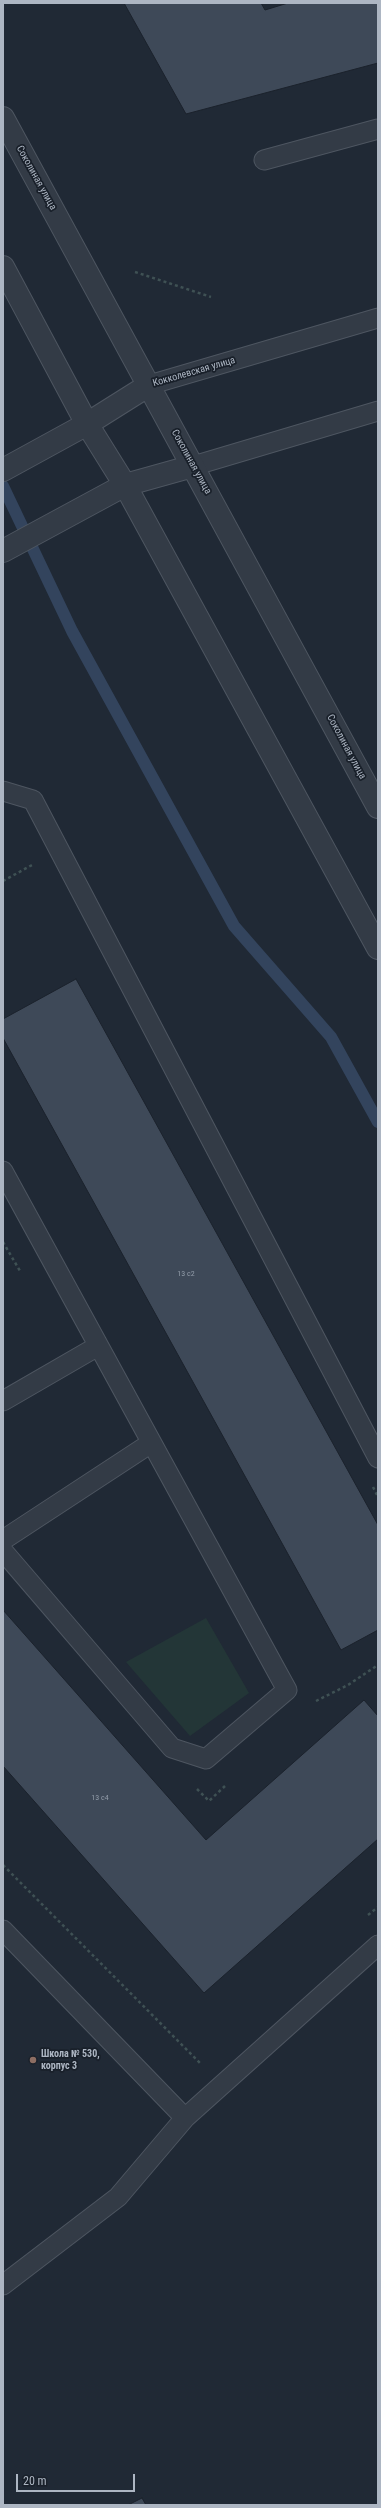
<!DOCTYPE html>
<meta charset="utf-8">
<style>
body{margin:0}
#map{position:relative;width:381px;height:2508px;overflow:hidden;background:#202935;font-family:"Roboto Condensed",sans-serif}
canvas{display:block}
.frame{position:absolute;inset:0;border:4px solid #adb6c3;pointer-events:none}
.scale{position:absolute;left:16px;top:2474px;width:119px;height:18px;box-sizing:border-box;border:2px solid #adb6c3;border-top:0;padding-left:5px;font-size:12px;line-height:14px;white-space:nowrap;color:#adb6c3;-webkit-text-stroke:3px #19202a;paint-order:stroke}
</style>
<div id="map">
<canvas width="381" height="2508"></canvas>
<div class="frame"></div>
<div class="scale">20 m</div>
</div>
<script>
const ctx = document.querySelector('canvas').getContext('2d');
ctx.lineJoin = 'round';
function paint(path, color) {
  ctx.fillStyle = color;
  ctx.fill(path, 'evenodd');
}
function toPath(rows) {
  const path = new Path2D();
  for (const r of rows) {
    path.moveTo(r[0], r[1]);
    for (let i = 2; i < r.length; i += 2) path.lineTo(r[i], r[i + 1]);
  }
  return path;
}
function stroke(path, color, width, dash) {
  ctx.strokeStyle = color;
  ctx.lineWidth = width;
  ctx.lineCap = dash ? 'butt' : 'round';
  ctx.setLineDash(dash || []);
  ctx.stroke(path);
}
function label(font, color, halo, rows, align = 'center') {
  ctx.font = font + ' "Roboto Condensed",sans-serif';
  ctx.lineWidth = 3.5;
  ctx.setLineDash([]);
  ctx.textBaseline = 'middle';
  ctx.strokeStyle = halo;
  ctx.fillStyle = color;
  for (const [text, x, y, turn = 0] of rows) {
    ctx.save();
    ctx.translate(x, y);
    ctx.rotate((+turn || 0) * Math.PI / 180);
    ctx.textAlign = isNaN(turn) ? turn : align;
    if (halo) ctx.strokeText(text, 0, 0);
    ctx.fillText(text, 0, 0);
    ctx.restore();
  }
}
paint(toPath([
 [206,1618,249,1693,190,1736,126,1662]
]), '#233637');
stroke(toPath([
 [3,486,72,631,234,926,331,1037,378,1122]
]), '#33445d', 12);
const building = toPath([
 [124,3,261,3,265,10,288,3,378,3,378,63,186,114,124,3],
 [76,979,378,1525,378,1630,341,1650,3,1038,3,1019,76,979],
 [3,1610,206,1840,364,1700,378,1716,378,1839,204,1993,3,1766,3,1610],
 [142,2498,146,2505,128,2505,142,2498]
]);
paint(building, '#3e4958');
stroke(building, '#1b222c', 1);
const service = toPath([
 [264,160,378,129],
 [149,385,378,318],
 [193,466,378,411],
 [3,791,33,800,378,1458],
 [3,1171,287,1690,206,1759,172,1748,3,1551],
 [3,1401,98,1346],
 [3,1540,151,1443],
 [3,1930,185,2118],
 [3,2285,118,2197,185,2118,378,1945]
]);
const minor = toPath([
 [3,118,378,807],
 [3,267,87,424,125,485,378,948],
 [3,470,87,424,149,385],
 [3,551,125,485,193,466]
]);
stroke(service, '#4e5661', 21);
stroke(minor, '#4e5661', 24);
stroke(toPath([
 [135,272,211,297],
 [3,881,32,865],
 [3,1242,20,1271],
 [373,1487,378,1497],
 [316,1701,348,1685,378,1665],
 [197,1789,209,1801,225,1786],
 [3,1865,200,2063],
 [368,1915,378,1907]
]), '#3f5154', 2.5, [3, 3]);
stroke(service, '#333b46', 19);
stroke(minor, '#333b46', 22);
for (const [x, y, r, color] of [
 [33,2060,4,"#8d6e63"]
]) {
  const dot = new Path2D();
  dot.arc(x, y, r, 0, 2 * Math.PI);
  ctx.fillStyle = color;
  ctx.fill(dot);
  stroke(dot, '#19202a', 1.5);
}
label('8px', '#919ba8', null, [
 ["13 с2",186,1274],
 ["13 с4",100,1798]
]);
label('10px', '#adb6c3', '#19202a', [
 ["Соколиная улица",36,178,61],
 ["Кокколевская улица",194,372,-16],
 ["Соколиная улица",191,462,61],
 ["Соколиная улица",346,747,62]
]);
label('bold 10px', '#adb6c3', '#19202a', [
 ["Школа № 530,",41,2054],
 ["корпус 3",41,2066]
], 'left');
</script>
